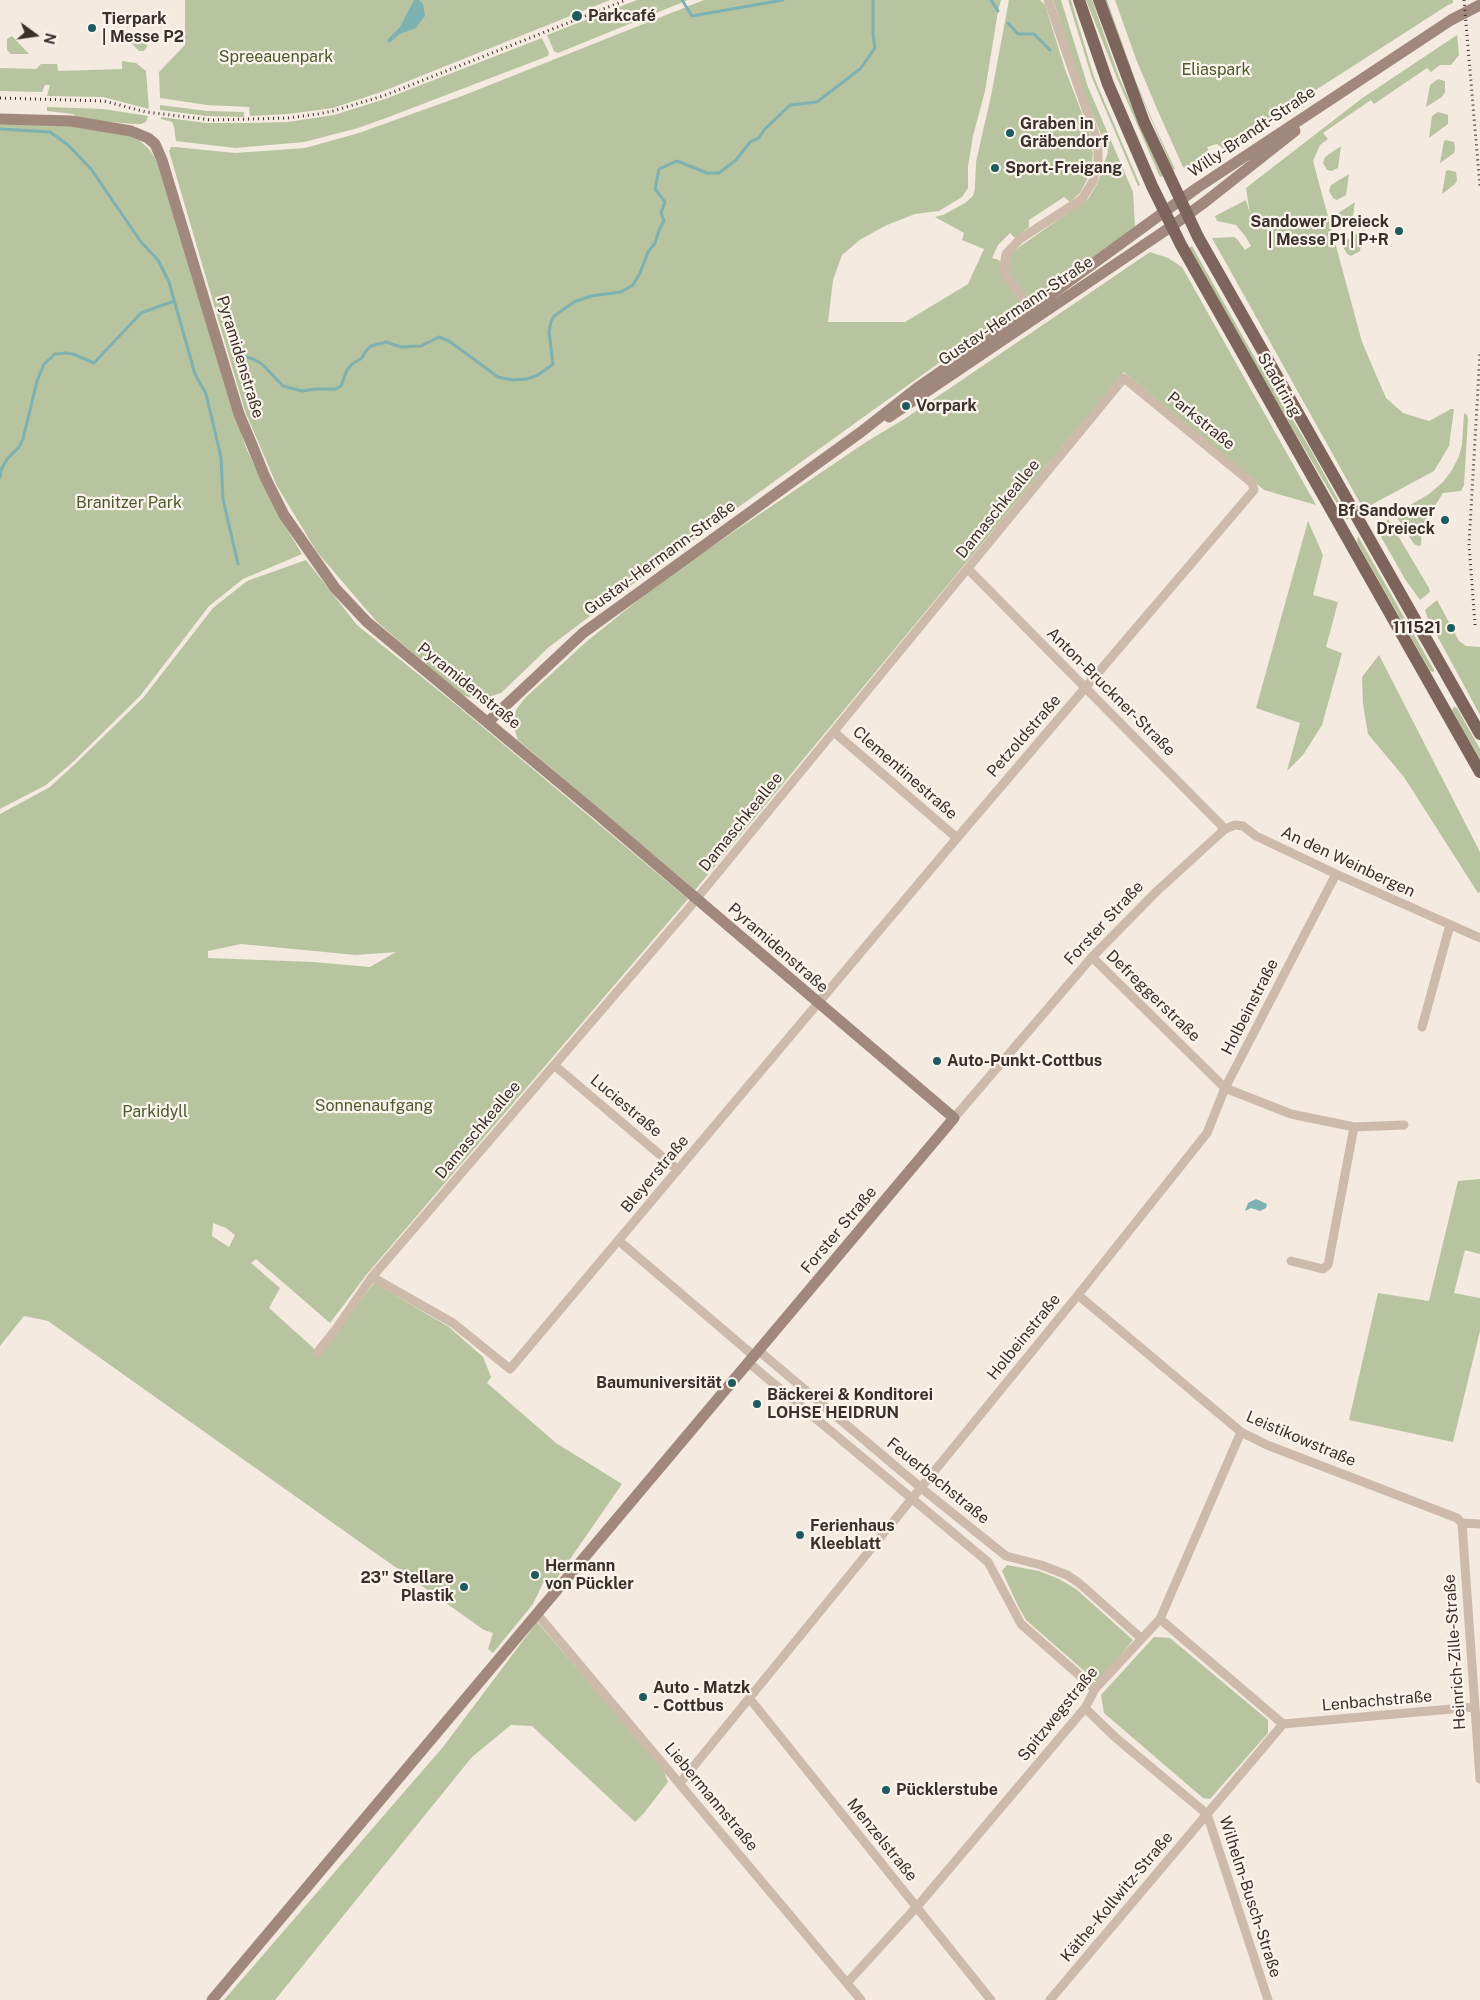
<!DOCTYPE html>
<meta charset="utf-8">
<style>
body{margin:0}
#map{position:relative;width:1480px;height:2000px;overflow:hidden;background:#f4eae0;font-family:"Public Sans",sans-serif}
canvas{display:block}
.north{position:absolute;left:10px;top:10px;width:50px;height:50px;-webkit-text-stroke:4px #fbf4ed;paint-order:stroke;rotate:104deg;font-size:14px;font-weight:700;line-height:20px;text-align:center;color:#3a2f2a}
.north::after{content:'';display:block;margin:auto;width:18px;height:22px;background:#3a2f2a;clip-path:polygon(50% 0,100% 100%,50% 72%,0 100%)}
</style>
<div id="map">
<canvas width="1480" height="2000"></canvas>
<div class="north">N</div>
</div>
<script>
const ctx = document.querySelector('canvas').getContext('2d');
ctx.lineJoin = 'round';
function paint(path, color) {
  ctx.fillStyle = color;
  ctx.fill(path, 'evenodd');
}
function toPath(rows) {
  const path = new Path2D();
  for (const r of rows) {
    path.moveTo(r[0], r[1]);
    for (let i = 2; i < r.length; i += 2) path.lineTo(r[i], r[i + 1]);
  }
  return path;
}
function stroke(path, color, width, dash) {
  ctx.strokeStyle = color;
  ctx.lineWidth = width;
  ctx.lineCap = dash ? 'butt' : 'round';
  ctx.setLineDash(dash || []);
  ctx.stroke(path);
}
function label(font, color, halo, rows, align = 'center') {
  ctx.font = font + ' "Public Sans",sans-serif';
  ctx.lineWidth = 4.5;
  ctx.setLineDash([]);
  ctx.textBaseline = 'middle';
  ctx.strokeStyle = halo;
  ctx.fillStyle = color;
  for (const [text, x, y, turn = 0] of rows) {
    ctx.save();
    ctx.translate(x, y);
    ctx.rotate((+turn || 0) * Math.PI / 180);
    ctx.textAlign = isNaN(turn) ? turn : align;
    if (halo) ctx.strokeText(text, 0, 0);
    ctx.fillText(text, 0, 0);
    ctx.restore();
  }
}
paint(toPath([
 [185,0,610,0,381,92,333,108,288,114,250,116,249,107,207,105,160,98,159,72,185,45],
 [637,0,688,0,558,53,554,51,547,35],
 [704,0,1001,0,998,11,985,91,973,136,968,166,968,188,962,197,939,211,915,214,887,225,861,239,842,255,833,280,828,322,905,322,968,284,984,249,962,240,964,233,935,217,943,215,965,203,973,196,975,188,976,162,991,96,1009,0,1040,0,1045,5,1065,69,1091,137,1093,154,1090,174,1080,193,1070,202,1064,197,1029,220,1029,227,1015,238,1010,233,998,245,992,258,999,260,1000,262,1022,245,1088,199,1097,184,1108,152,1083,90,1053,0,1061,0,1088,87,1133,192,1135,227,969,347,943,360,858,421,654,568,549,647,501,693,479,700,462,695,377,622,317,552,277,486,245,411,169,151,171,147,175,147,235,153,305,148,359,133,462,96],
 [1068,0,1071,0,1094,77,1140,185,1138,186,1092,78],
 [1086,0,1092,0,1119,77,1163,176,1160,177,1117,78],
 [1105,0,1107,0,1136,82,1156,129,1175,169,1173,170,1135,82],
 [1115,0,1453,0,1453,3,1448,5,1224,149,1217,144,1207,147,1212,160,1194,172,1191,172,1183,167,1157,109,1136,59],
 [141,32,147,36,147,47,144,51,139,51,121,33],
 [1457,35,1459,55,1451,65,1440,65,1431,72,1427,68,1374,104,1371,100,1323,133,1328,139,1320,145,1313,161,1362,342,1386,398,1403,413,1429,421,1451,409,1454,409,1449,446,1434,471,1369,506,1360,503,1212,238,1234,237,1237,239,1245,250,1251,246,1246,237,1236,225,1217,221,1215,216,1246,200,1250,214,1246,188,1361,99],
 [12,36,29,54,11,54,7,50,7,39],
 [542,38,549,53,548,56,386,118,358,128,304,142,235,148,176,141,174,127,172,122,161,119,161,117,206,123,250,123,288,122,334,115,385,99],
 [122,61,136,63,146,71,149,109,103,97,47,96,50,85,45,85,42,92,0,91,0,68,36,69,41,64,57,64,58,71,122,69],
 [1438,79,1445,81,1445,92,1442,97,1426,107,1430,85],
 [160,105,207,111,244,112,244,117,206,116,160,110],
 [47,107,103,109,148,116,146,122,141,124,133,124,79,119,73,114,47,111],
 [1438,112,1448,115,1448,124,1429,138,1432,116],
 [0,123,71,126,130,136,139,140,150,150,157,162,246,448,279,516,302,554,243,579,209,606,140,696,72,763,46,785,0,809],
 [1446,140,1454,142,1455,149,1454,153,1440,163,1444,141],
 [1341,146,1338,168,1331,171,1327,170,1323,163,1325,157],
 [1448,170,1456,172,1457,180,1455,184,1442,194,1446,171],
 [1349,174,1346,195,1337,200,1333,198,1329,191,1331,185],
 [1355,202,1352,223,1343,228,1339,227,1335,219,1337,214],
 [1363,230,1360,251,1351,256,1347,254,1343,247,1345,241],
 [1192,246,1251,351,1311,450,1349,520,1346,519,1247,352,1189,248],
 [1150,252,1168,258,1182,267,1316,505,1264,490,1124,372,695,890,518,740,513,725,516,710,524,699,586,642,667,577,866,442,906,418],
 [1464,413,1467,415,1468,419,1464,485,1461,491,1443,493,1422,526,1421,545,1418,546,1414,544,1395,514,1429,494,1443,482,1452,470,1459,456,1462,445],
 [1388,519,1429,588,1430,592,1420,600,1405,579,1381,537,1379,532],
 [1308,521,1323,555,1313,595,1338,602,1326,647,1342,653,1322,725,1303,755,1287,771,1300,723,1256,708],
 [1358,536,1434,670,1434,672,1430,671,1357,542],
 [306,560,357,625,454,703,688,899,367,1274,330,1323,256,1259,251,1263,280,1288,269,1308,320,1354,374,1283,449,1327,483,1357,491,1377,487,1383,556,1443,622,1484,557,1578,543,1583,533,1604,493,1653,488,1649,493,1633,484,1630,48,1321,24,1316,0,1346,0,814,50,787,75,764,143,698,213,608,247,581],
 [241,944,356,955,396,952,370,967,313,962,208,958,208,951],
 [213,1223,226,1228,235,1235,229,1247,212,1236],
 [1437,600,1459,641,1466,646,1480,647,1480,715,1428,619,1425,610],
 [1379,655,1480,852,1480,892,1478,893,1404,777,1368,734,1363,704,1362,677],
 [1454,707,1457,708,1480,749,1480,759,1452,710],
 [1480,1179,1480,1254,1465,1250,1454,1293,1480,1298,1480,1331,1453,1442,1349,1420,1378,1293,1429,1301,1458,1181],
 [1007,1565,1039,1571,1059,1579,1076,1589,1133,1640,1098,1683,1026,1620,1018,1606,1002,1571],
 [537,1622,662,1767,668,1782,644,1813,635,1822,532,1726,511,1725,472,1757,275,2000,224,2000,443,1747],
 [1154,1637,1170,1638,1268,1720,1268,1733,1210,1799,1203,1798,1104,1713,1101,1695]
]), '#b8c49f');
paint(toPath([
 [414,0,419,0,423,4,425,16,421,21,416,28,400,34,389,43,387,40,400,27],
 [1256,1199,1267,1204,1266,1208,1260,1211,1251,1208,1245,1211,1248,1203]
]), '#7db1b2');
stroke(toPath([
 [682,0,692,16,783,0],
 [991,0,998,11],
 [1008,23,1018,34,1034,34,1050,50],
 [0,129,50,132,68,145,91,169,141,242,158,260,169,282,195,374,206,394,221,457,223,499,238,564],
 [244,357,251,358,262,364,283,386,302,391,315,389,336,389,341,386,347,370,352,364,362,358,366,351,371,346,386,342,401,347,421,346,439,337,449,341,498,377,512,380,527,379,538,375,553,364,549,332,551,322,554,316,574,302,591,296,621,292,633,285,640,273,648,252,655,243,659,230,664,221,661,213,665,202,655,189,659,169,677,161,707,173,719,173,736,160,750,142,759,138,764,130,790,105,817,102,860,69,875,48,873,35,873,0],
 [0,477,1,470,7,459,19,447,23,439,37,381,44,364,55,354,66,353,73,354,94,363,141,313,174,301]
]), '#7db1b2', 3);
stroke(toPath([
 [1034,314,1007,276,1004,267,1006,254,1020,239,1082,199,1093,181,1098,160,1098,143,1048,0],
 [1124,378,1252,483,1254,490,957,838,510,1369,453,1323,372,1277,684,914,1124,378],
 [968,569,1225,829],
 [834,732,957,838],
 [1092,957,1225,1088,1291,1114,1354,1127,1404,1125],
 [1422,1027,1450,925],
 [554,1065,678,1170],
 [954,1118,1092,957,1156,892,1225,829,1235,825,1243,826,1256,836,1336,874,1480,938],
 [619,1241,754,1356],
 [1291,1261,1323,1269,1328,1265,1354,1127],
 [1078,1295,1241,1432,1267,1445,1457,1518,1462,1523],
 [759,1351,920,1487,1006,1556,1041,1565,1067,1575,1079,1583,1141,1638],
 [317,1353,336,1329,372,1277],
 [749,1363,988,1562,1021,1624,1095,1689],
 [1462,1523,1480,1779],
 [1462,1523,1480,1524],
 [537,1614,861,2000],
 [1160,1619,1283,1724,1474,1707],
 [750,1699,991,2000],
 [1085,1708,1116,1738,1207,1814,1268,2000],
 [680,1783,1078,1295,1207,1133,1225,1088,1336,874],
 [847,1983,921,1902,1085,1708,1095,1689,1160,1619,1241,1432],
 [1050,2000,1283,1724]
]), '#cdbaab', 9);
stroke(toPath([
 [0,119,71,121,131,131,148,138,155,144,162,160,239,414,252,445,265,477,284,515,335,588,367,622,596,813,954,1118,212,2000],
 [889,417,1172,226,1205,202,1295,131],
 [488,722,583,633,861,432,917,388,1031,309,1197,188,1451,20,1480,5]
]), '#a1887c', 11);
stroke(toPath([
 [1079,0,1108,84,1152,186,1181,245,1480,772],
 [1099,0,1144,122,1198,237,1480,734]
]), '#7d655b', 12);
stroke(toPath([
 [1464,0,1480,187],
 [0,98,104,101,146,112,212,120,288,118,318,114,333,111,383,96,626,0],
 [1475,625,1469,544,1480,353]
]), '#3a2f2a', 3, [1, 4]);
for (const [x, y, r, color] of [
 [577,16,6,"#1e5b5e"],
 [92,28,5,"#1e5b5e"],
 [1010,133,5,"#1e5b5e"],
 [995,168,5,"#1e5b5e"],
 [1399,231,5,"#1e5b5e"],
 [906,406,5,"#1e5b5e"],
 [1445,520,5,"#1e5b5e"],
 [1451,628,5,"#1e5b5e"],
 [937,1061,5,"#1e5b5e"],
 [732,1383,5,"#1e5b5e"],
 [757,1404,5,"#1e5b5e"],
 [800,1535,5,"#1e5b5e"],
 [535,1575,5,"#1e5b5e"],
 [464,1587,5,"#1e5b5e"],
 [643,1697,5,"#1e5b5e"],
 [886,1790,5,"#1e5b5e"]
]) {
  const dot = new Path2D();
  dot.arc(x, y, r, 0, 2 * Math.PI);
  ctx.fillStyle = color;
  ctx.fill(dot);
  stroke(dot, '#fbf4ed', 2);
}
label('bold 16px', '#3a2f2a', '#fbf4ed', [
 ["Parkcafé",588,16],
 ["Tierpark",102,19],
 ["| Messe P2",102,37],
 ["Graben in",1020,124],
 ["Gräbendorf",1020,142],
 ["Sport-Freigang",1005,168],
 ["Sandower Dreieck",1389,222,"right"],
 ["| Messe P1 | P+R",1389,240,"right"],
 ["Vorpark",916,406],
 ["Bf Sandower",1435,511,"right"],
 ["Dreieck",1435,529,"right"],
 ["111521",1441,628,"right"],
 ["Auto-Punkt-Cottbus",947,1061],
 ["Baumuniversität",722,1383,"right"],
 ["Bäckerei & Konditorei",767,1395],
 ["LOHSE HEIDRUN",767,1413],
 ["Ferienhaus",810,1526],
 ["Kleeblatt",810,1544],
 ["Hermann",545,1566],
 ["von Pückler",545,1584],
 ["23\" Stellare",454,1578,"right"],
 ["Plastik",454,1596,"right"],
 ["Auto - Matzk",653,1688],
 ["- Cottbus",653,1706],
 ["Pücklerstube",896,1790]
], 'left');
label('16px', '#4a5a2d', '#fbf4ed', [
 ["Spreeauenpark",276,57],
 ["Eliaspark",1216,70],
 ["Branitzer Park",129,503],
 ["Sonnenaufgang",374,1106],
 ["Parkidyll",155,1112]
]);
label('16px', '#3a2f2a', '#fbf4ed', [
 ["Willy-Brandt-Straße",1252,132,-34],
 ["Gustav-Hermann-Straße",1016,311,-34],
 ["Pyramidenstraße",240,357,73],
 ["Stadtring",1279,385,60],
 ["Parkstraße",1201,421,39],
 ["Damaschkeallee",998,509,-51],
 ["Gustav-Hermann-Straße",660,558,-36],
 ["Pyramidenstraße",469,686,39],
 ["Anton-Bruckner-Straße",1111,692,45],
 ["Petzoldstraße",1024,736,-49],
 ["Clementinestraße",905,773,41],
 ["Damaschkeallee",741,822,-51],
 ["An den Weinbergen",1348,862,25],
 ["Forster Straße",1104,923,-47],
 ["Pyramidenstraße",778,948,41],
 ["Defreggerstraße",1153,996,44],
 ["Holbeinstraße",1250,1007,-63],
 ["Luciestraße",626,1106,40],
 ["Damaschkeallee",478,1130,-50],
 ["Bleyerstraße",655,1174,-50],
 ["Forster Straße",839,1230,-50],
 ["Holbeinstraße",1024,1337,-51],
 ["Leistikowstraße",1301,1439,23],
 ["Feuerbachstraße",938,1481,39],
 ["Heinrich-Zille-Straße",1455,1652,-94],
 ["Lenbachstraße",1377,1701,-5],
 ["Spitzwegstraße",1058,1714,-51],
 ["Liebermannstraße",711,1797,50],
 ["Menzelstraße",882,1840,51],
 ["Käthe-Kollwitz-Straße",1117,1897,-50],
 ["Wilhelm-Busch-Straße",1250,1897,72]
]);
</script>
